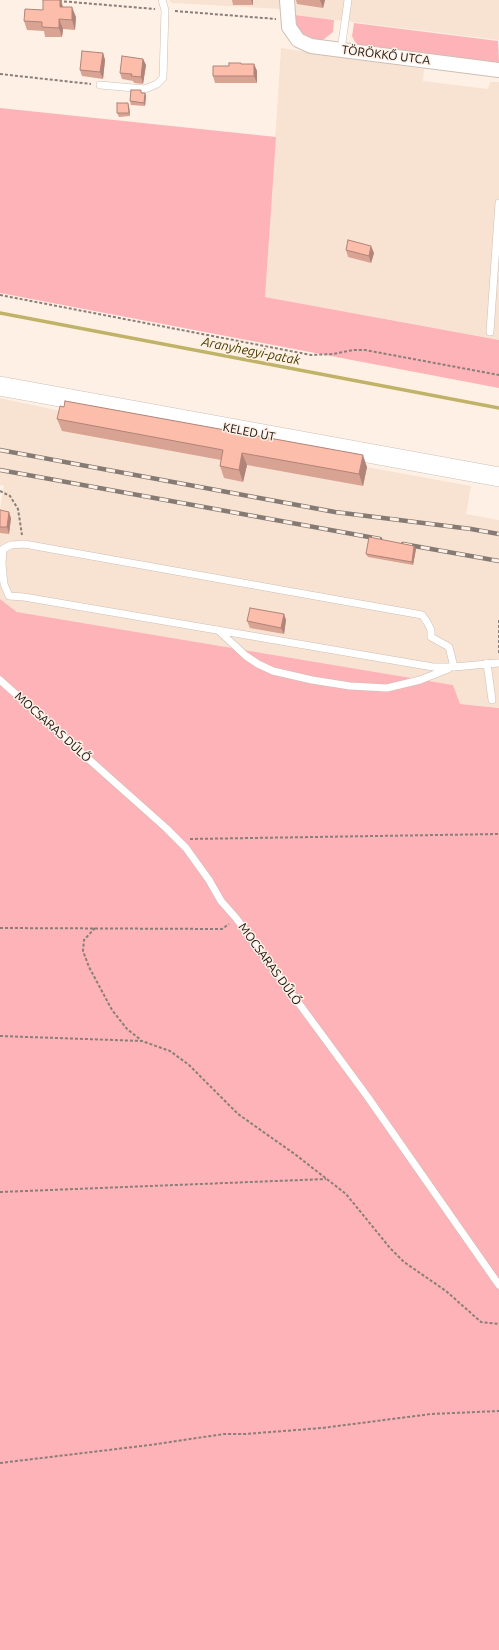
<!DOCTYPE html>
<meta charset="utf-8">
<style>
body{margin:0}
canvas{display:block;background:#fff0e5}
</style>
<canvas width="499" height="1650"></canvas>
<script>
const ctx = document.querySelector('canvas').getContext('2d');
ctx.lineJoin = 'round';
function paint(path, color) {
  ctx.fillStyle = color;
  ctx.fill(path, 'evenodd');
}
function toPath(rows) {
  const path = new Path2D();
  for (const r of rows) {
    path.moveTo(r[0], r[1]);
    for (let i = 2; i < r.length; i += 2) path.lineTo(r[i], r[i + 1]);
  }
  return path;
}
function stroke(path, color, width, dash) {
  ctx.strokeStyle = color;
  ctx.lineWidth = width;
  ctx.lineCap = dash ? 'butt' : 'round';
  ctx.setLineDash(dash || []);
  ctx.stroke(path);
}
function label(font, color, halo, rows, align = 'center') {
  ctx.font = font + ' Ubuntu,sans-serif';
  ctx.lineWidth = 3;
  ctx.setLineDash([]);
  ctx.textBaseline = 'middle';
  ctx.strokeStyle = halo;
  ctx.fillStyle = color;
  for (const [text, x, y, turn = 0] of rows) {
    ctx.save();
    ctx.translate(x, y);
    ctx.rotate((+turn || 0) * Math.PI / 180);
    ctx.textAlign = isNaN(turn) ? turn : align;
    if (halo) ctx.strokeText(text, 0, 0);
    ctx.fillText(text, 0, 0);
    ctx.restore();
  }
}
paint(toPath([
 [169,0,281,0,281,9,172,3],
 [290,0,499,0,499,40,295,15],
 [281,48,424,69,423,81,488,89,490,82,499,82,499,340,265,297],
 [0,398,70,413,471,486,466,514,499,520,499,708,460,704,453,685,17,612,0,599,0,508,4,486,0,485]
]), '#f8e3d3');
paint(toPath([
 [295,15,334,20,333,32,323,40,309,38,301,34,293,25],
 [354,23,498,41,499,63,361,47,355,42,352,36],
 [0,108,276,137,265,297,499,340,499,388,0,293],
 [0,599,17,612,453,685,460,704,499,708,499,1650,0,1650]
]), '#fdb3b7');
stroke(toPath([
 [0,313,499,408]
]), '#c0b368', 3.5);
const lane = toPath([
 [341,50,348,0],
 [100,85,145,89,157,84,163,78,165,10,162,0],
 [490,332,499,203],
 [218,630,246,656,258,664,273,671,312,680,350,686,387,688,420,680,448,669],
 [487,663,492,700],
 [454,667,449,647,431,637,431,630,427,622,422,615,24,544,11,545,3,549,2,563,3,575,4,584,9,596,24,597,433,667,454,667,499,663],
 [0,680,166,828,186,848,209,880,221,901,236,918,367,1096,499,1285]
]);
const street = toPath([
 [287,0,289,27,298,40,311,46,499,70]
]);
const secondary = toPath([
 [0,386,499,477]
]);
stroke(lane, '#cebfb5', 8);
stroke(street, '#cebfb5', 16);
stroke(secondary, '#cebfb5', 20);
stroke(toPath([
 [59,1,155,9],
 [175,11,276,19],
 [0,74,91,84],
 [0,295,311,355,333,354,353,350,365,350,499,375],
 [0,491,10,496,18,509,22,535],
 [499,653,499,619],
 [190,839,499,834],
 [0,928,222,929,229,924],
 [95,928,84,940,83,951,89,967,112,1010,127,1029,141,1040],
 [0,1036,142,1041,170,1051,189,1065,238,1114,296,1155,346,1194,390,1248,404,1262,446,1291,481,1322,499,1324],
 [0,1192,326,1179],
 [0,1463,150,1445,224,1434,245,1434,322,1428,431,1414,499,1411]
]), '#897f78', 2, [3, 2]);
stroke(lane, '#fff', 7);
stroke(street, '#fff', 14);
stroke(secondary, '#fff', 19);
const rail = toPath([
 [0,450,335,512,471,529,499,534],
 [0,470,380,539],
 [403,544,499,561]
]);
stroke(rail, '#857b74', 4.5);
stroke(rail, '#fff0e5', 3, [9]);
paint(toPath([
 [43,0,61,0,63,7,76,17,75,30,63,29,62,37,45,37,44,31,27,30,24,21,43,10],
 [232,0,253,0,253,5,233,5],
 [296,0,325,0,323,8,297,4],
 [103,53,105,60,103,79,82,76,80,70],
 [143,59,146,65,143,84,134,83,133,81,122,79,120,73],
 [241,63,241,64,254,64,257,71,257,83,215,83,213,76,229,66],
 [145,93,146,96,145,106,131,105,130,101],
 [129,106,130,116,119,117,117,113],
 [346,250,374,253,371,263,348,257],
 [57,419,367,467,363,486,247,465,243,482,224,478,220,466,221,460,62,431],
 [0,510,11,518,9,534,0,533],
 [414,546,416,549,413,565,368,557,366,554],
 [284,614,286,620,284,634,250,628,247,621]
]), '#d9a393');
paint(toPath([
 [60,0,61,0,63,8,60,7],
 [251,0,253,0,253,5],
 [320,0,325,0,323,8],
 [72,7,76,17,75,30,72,20],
 [59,19,63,29,62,37,59,28],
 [103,53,105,60,103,79,100,72],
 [143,59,146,65,143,84,141,77],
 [254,64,257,71,257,83,254,76],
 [145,93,146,96,145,106,144,103],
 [128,103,129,106,130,116,129,113],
 [371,246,374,253,371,263,369,256],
 [242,453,247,465,243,482,239,470],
 [363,455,367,467,363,486,359,474],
 [9,512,11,518,9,534,7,527],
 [414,546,416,549,413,565,412,562],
 [284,614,286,620,284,634,281,628]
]), '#b08478');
const building = toPath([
 [43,0,60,0,60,7,72,7,72,20,59,19,59,28,42,27,42,22,24,21,25,9,43,10,43,0],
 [82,51,103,53,100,72,80,70,82,51],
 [122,56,143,59,141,77,131,76,132,74,120,73,122,56],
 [229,63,241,63,241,64,254,64,254,76,213,76,213,66,229,66,229,63],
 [131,90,141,90,141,93,145,93,144,103,130,101,131,90],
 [117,103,128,103,129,113,117,113,117,103],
 [348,240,371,246,369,256,346,250,348,240],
 [65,401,363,455,359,474,242,453,239,470,220,466,223,450,57,419,60,406,64,407,65,401],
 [0,510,9,512,7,527,0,527,0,510],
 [369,537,414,546,412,562,366,554,369,537],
 [250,608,284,614,281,628,247,621,250,608]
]);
paint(building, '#fcbdab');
stroke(building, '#b08478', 1);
label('12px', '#140f0c', '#fff0e5', [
 ["TÖRÖKKŐ UTCA",386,55,7],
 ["KELED ÚT",249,432,11],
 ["MOCSARAS DŰLŐ",53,727,42],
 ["MOCSARAS DŰLŐ",270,964,54]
]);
label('italic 13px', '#473e00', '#fff0e5', [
 ["Aranyhegyi-patak",251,351,11]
]);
</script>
